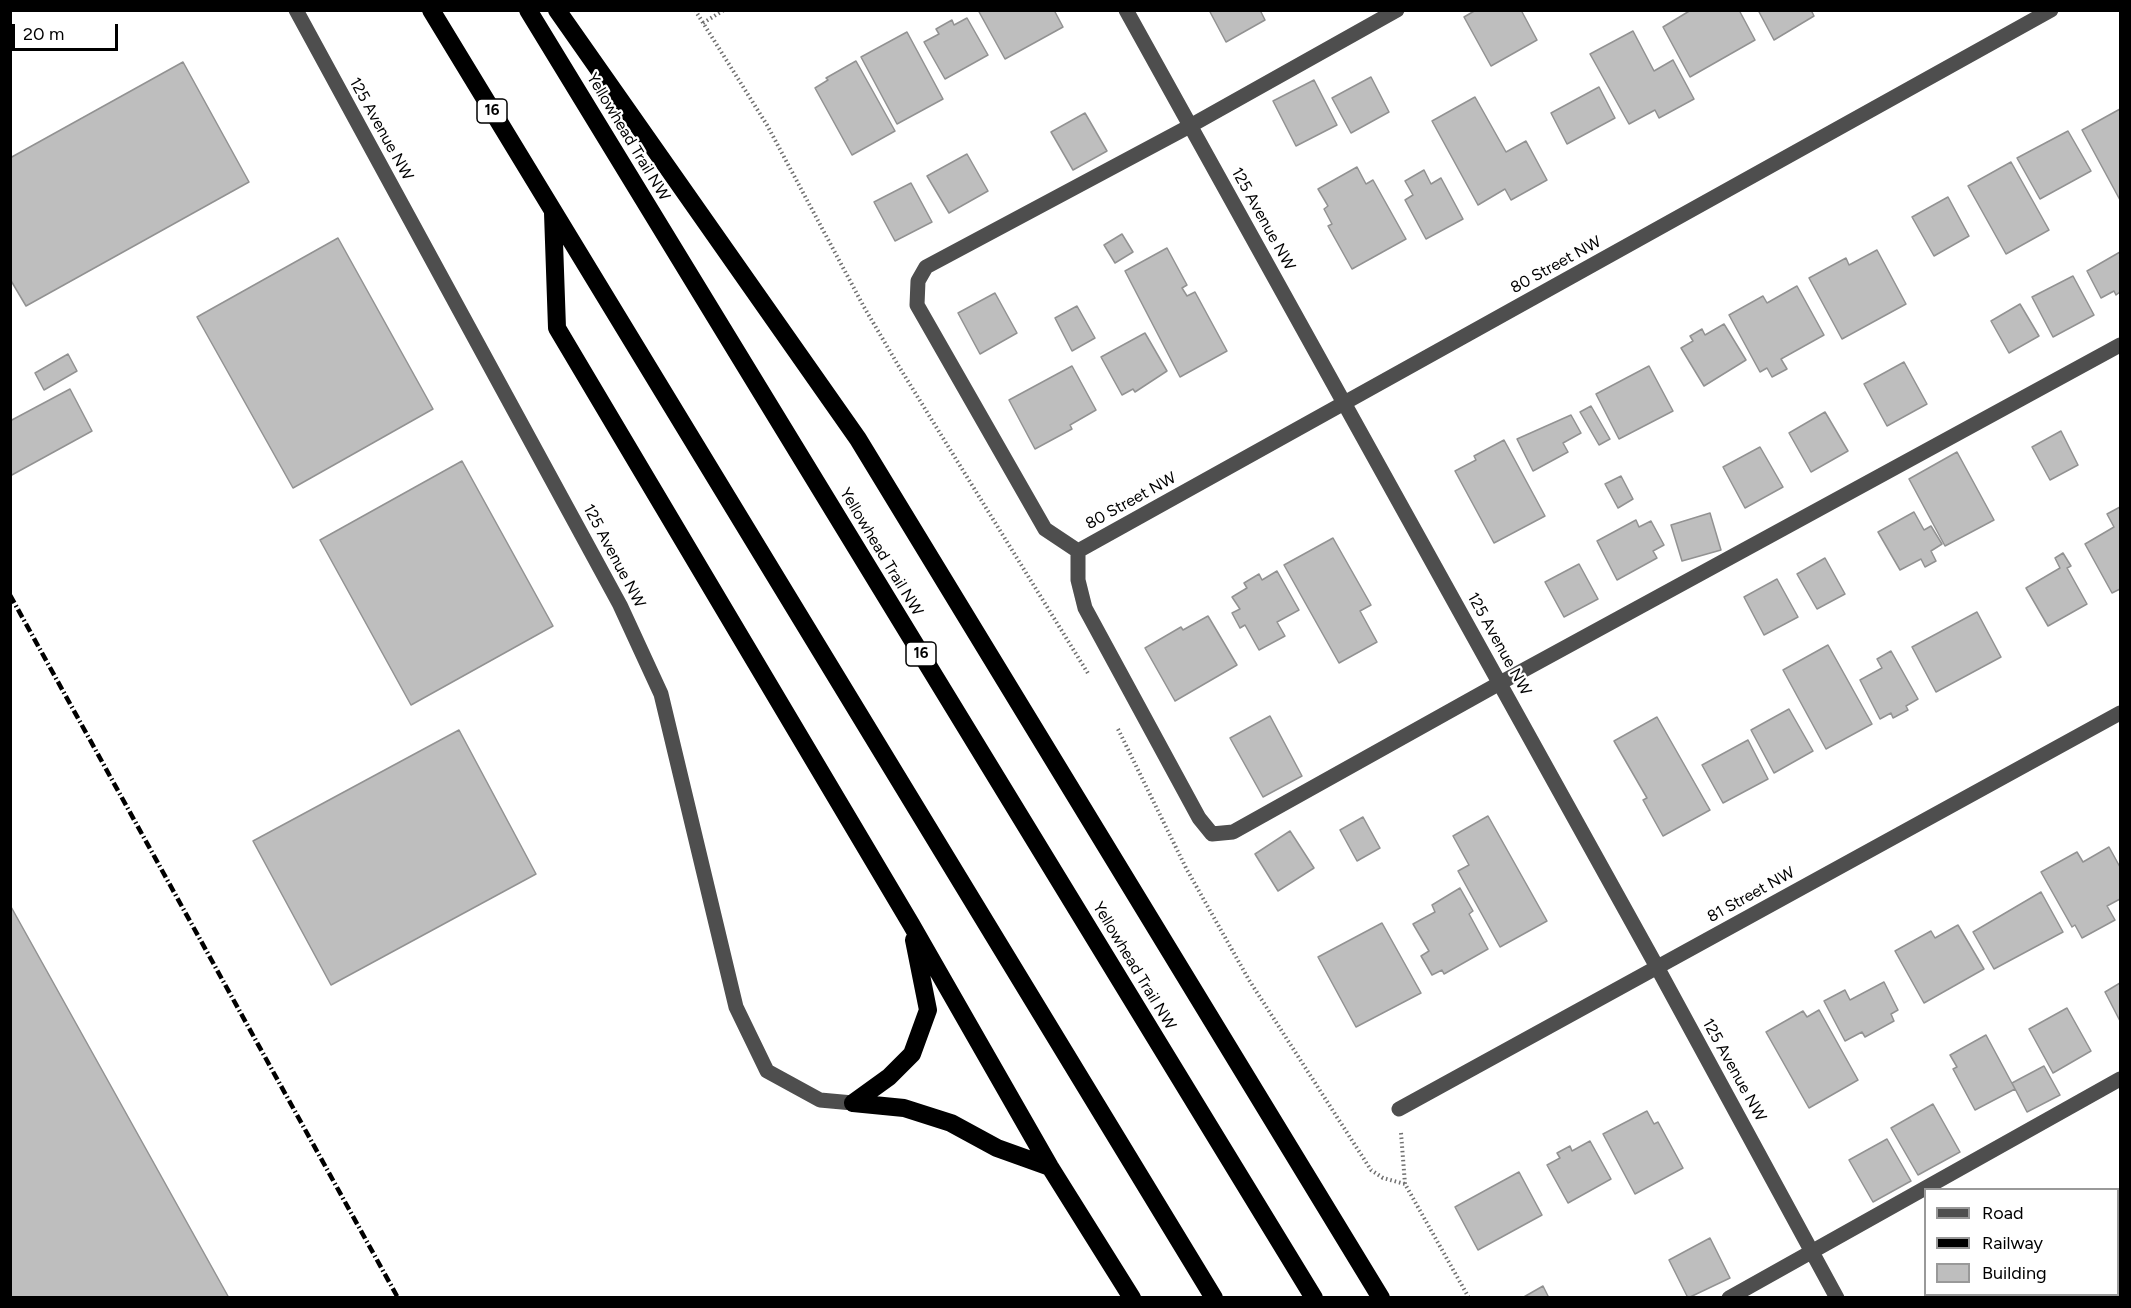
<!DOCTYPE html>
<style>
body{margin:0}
#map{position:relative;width:2131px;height:1308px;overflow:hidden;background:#fff;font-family:Figtree,sans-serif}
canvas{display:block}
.frame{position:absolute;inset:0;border:12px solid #000;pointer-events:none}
.legend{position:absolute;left:1924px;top:1188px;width:195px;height:108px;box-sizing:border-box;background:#fff;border:2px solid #999;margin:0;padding:8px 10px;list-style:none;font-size:18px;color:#000}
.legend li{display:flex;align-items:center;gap:12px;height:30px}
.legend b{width:30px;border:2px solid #999}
.scale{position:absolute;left:12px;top:24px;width:106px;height:27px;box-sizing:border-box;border:3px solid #000;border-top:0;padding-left:8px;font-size:18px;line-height:21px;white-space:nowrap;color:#000;-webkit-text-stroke:4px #fff;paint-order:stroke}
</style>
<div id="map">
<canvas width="2131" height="1308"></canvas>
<div class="frame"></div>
<ul class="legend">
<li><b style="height:8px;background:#4e4e4e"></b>Road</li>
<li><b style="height:8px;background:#000"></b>Railway</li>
<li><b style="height:16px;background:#bebebe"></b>Building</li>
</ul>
<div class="scale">20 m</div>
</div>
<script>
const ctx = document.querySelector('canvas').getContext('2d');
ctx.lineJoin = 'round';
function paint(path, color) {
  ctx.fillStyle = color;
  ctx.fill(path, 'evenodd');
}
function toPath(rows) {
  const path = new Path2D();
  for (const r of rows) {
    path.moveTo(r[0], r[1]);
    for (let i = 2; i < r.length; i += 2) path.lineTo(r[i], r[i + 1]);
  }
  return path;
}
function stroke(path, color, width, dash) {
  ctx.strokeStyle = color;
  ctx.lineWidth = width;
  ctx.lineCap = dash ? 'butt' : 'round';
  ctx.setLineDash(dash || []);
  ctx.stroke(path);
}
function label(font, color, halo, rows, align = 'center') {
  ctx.font = font + ' Figtree,sans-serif';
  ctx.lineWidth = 4.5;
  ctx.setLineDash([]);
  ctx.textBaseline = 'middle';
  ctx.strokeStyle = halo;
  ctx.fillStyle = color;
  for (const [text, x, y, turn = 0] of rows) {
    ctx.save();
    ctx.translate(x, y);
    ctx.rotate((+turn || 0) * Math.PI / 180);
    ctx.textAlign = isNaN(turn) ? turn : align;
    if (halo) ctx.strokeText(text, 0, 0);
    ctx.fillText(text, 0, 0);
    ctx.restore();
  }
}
const building = toPath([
 [978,10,1054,10,1063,27,1005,59,978,10],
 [1209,10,1260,10,1265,20,1226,42,1209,10],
 [1476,10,1521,10,1537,40,1491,66,1464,17,1476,10],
 [1691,10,1739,10,1755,40,1690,77,1663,27,1691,10],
 [1758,10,1814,10,1812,12,1814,16,1774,40,1758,10],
 [967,18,988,55,945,79,924,42,939,34,936,29,952,20,954,25,967,18],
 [1633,31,1654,71,1673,60,1694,99,1659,118,1655,110,1629,124,1590,54,1633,31],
 [907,32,943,99,897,124,861,57,907,32],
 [856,61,895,131,852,155,815,88,828,80,826,78,856,61],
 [183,62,249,182,26,306,10,279,10,158,183,62],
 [1371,77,1389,112,1351,133,1332,98,1371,77],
 [1314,80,1337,125,1296,146,1273,101,1314,80],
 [1599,87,1615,118,1567,144,1551,113,1599,87],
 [1475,97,1506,152,1526,141,1547,180,1511,200,1505,189,1478,205,1432,121,1475,97],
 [2120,109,2120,200,2082,130,2120,109],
 [1085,113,1107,151,1073,170,1051,132,1085,113],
 [2068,131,2091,171,2040,199,2017,158,2068,131],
 [967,154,988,191,949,213,927,176,967,154],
 [2011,162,2049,230,2006,254,1968,186,2011,162],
 [1357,167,1366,184,1373,180,1406,239,1352,269,1328,226,1332,224,1324,209,1328,206,1318,189,1357,167],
 [1424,170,1431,184,1441,178,1463,219,1426,239,1405,200,1413,195,1405,181,1424,170],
 [911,183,932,222,895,241,874,202,911,183],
 [1948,197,1969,236,1934,256,1912,217,1948,197],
 [1122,234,1133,252,1115,263,1104,245,1122,234],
 [338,238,433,409,293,488,197,317,338,238],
 [1167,248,1187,285,1182,288,1187,296,1195,292,1227,351,1180,377,1125,271,1167,248],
 [1877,250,1906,304,1842,339,1809,278,1846,258,1849,265,1877,250],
 [2120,252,2120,292,2116,295,2114,291,2101,298,2087,271,2120,252],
 [2073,276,2094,315,2053,337,2032,297,2073,276],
 [1797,286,1824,335,1781,359,1787,369,1772,377,1767,368,1760,372,1729,315,1763,296,1767,303,1797,286],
 [995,293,1017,333,980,354,958,313,995,293],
 [2020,304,2039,336,2009,353,1991,321,2020,304],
 [1077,306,1095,338,1072,351,1055,318,1077,306],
 [1724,324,1746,360,1704,386,1681,348,1693,341,1690,336,1702,329,1705,335,1724,324],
 [1145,333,1167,371,1135,392,1133,389,1122,395,1101,357,1145,333],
 [68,354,77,371,44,390,35,373,68,354],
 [1904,362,1927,404,1887,426,1864,384,1904,362],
 [1072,366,1096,410,1070,425,1072,429,1035,449,1009,400,1072,366],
 [1649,366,1673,411,1619,439,1596,394,1649,366],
 [70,389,92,431,10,476,10,421,70,389],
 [1591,406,1610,439,1599,445,1580,412,1591,406],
 [1825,412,1848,451,1811,472,1789,433,1825,412],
 [1571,415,1581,433,1563,443,1568,452,1533,471,1517,439,1571,415],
 [2061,431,2078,465,2050,480,2032,447,2061,431],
 [1504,440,1545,516,1494,543,1455,471,1476,460,1474,456,1504,440],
 [1760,447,1783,487,1745,508,1723,467,1760,447],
 [1957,452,1994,520,1945,546,1909,479,1957,452],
 [462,461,553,626,411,705,320,540,462,461],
 [1621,476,1633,499,1618,508,1605,484,1621,476],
 [2120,507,2120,589,2112,593,2085,544,2114,527,2107,514,2120,507],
 [1914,512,1924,530,1931,526,1942,544,1931,551,1936,561,1925,567,1921,559,1900,570,1878,532,1914,512],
 [1710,513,1721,550,1682,561,1671,525,1710,513],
 [1636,520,1639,527,1651,521,1664,545,1653,551,1657,558,1617,580,1597,541,1636,520],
 [1333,538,1371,605,1360,611,1377,642,1339,663,1284,565,1333,538],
 [2063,553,2071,566,2067,568,2087,604,2048,626,2026,588,2060,568,2055,558,2063,553],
 [1825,558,1845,594,1817,609,1797,574,1825,558],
 [1579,564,1598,599,1564,617,1545,582,1579,564],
 [1277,571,1299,610,1277,622,1285,636,1259,650,1245,625,1240,628,1232,613,1240,609,1232,597,1247,588,1244,583,1259,574,1262,580,1277,571],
 [1777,579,1798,617,1764,635,1744,597,1777,579],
 [1977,612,2001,657,1936,692,1912,647,1977,612],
 [1208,616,1237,665,1175,701,1145,648,1181,627,1183,630,1208,616],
 [1828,645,1872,724,1826,749,1783,670,1828,645],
 [1891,651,1918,699,1906,706,1908,710,1893,718,1891,713,1880,719,1860,680,1882,668,1877,659,1891,651],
 [1789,709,1813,751,1774,773,1751,730,1789,709],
 [1270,716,1302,776,1263,797,1230,738,1270,716],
 [1657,717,1710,810,1663,836,1643,800,1647,798,1614,741,1657,717],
 [459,730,536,874,331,985,253,841,459,730],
 [1748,740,1768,779,1723,803,1702,765,1748,740],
 [1488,816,1547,921,1500,947,1458,871,1469,865,1453,836,1488,816],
 [1363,817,1380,848,1357,861,1340,830,1363,817],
 [1290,831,1314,868,1278,891,1255,854,1290,831],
 [2109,847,2120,867,2120,899,2107,906,2115,920,2082,938,2075,925,2072,927,2041,872,2077,852,2083,862,2109,847],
 [1460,888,1473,911,1469,914,1488,949,1444,974,1442,970,1432,975,1421,956,1429,951,1413,924,1435,912,1432,905,1460,888],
 [2041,892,2063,932,1994,969,1973,932,2041,892],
 [10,905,229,1298,10,1298,10,905],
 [1382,923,1421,993,1356,1027,1318,957,1382,923],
 [1958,925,1984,969,1924,1003,1895,951,1931,931,1935,938,1958,925],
 [1884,982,1898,1010,1891,1014,1894,1021,1865,1037,1862,1032,1845,1041,1824,1001,1845,990,1850,1000,1884,982],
 [2120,983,2120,1021,2105,992,2120,983],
 [2067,1008,2091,1051,2053,1073,2029,1029,2067,1008],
 [1819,1010,1858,1080,1809,1108,1766,1032,1803,1011,1807,1017,1819,1010],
 [1986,1035,2015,1089,1975,1110,1953,1069,1957,1067,1950,1055,1986,1035],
 [2044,1066,2060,1095,2027,1112,2012,1083,2044,1066],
 [1933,1104,1960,1152,1918,1175,1891,1128,1933,1104],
 [1647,1111,1654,1124,1658,1122,1683,1168,1635,1194,1603,1134,1647,1111],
 [1887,1139,1911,1181,1873,1202,1849,1160,1887,1139],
 [1590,1141,1611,1179,1568,1203,1547,1165,1560,1158,1557,1153,1570,1146,1572,1151,1590,1141],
 [1519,1172,1542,1215,1478,1250,1455,1207,1519,1172],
 [2120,1213,2120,1298,2099,1298,2097,1294,2118,1294,2118,1215,2120,1213],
 [1710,1238,1730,1278,1688,1298,1669,1260,1710,1238],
 [1543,1286,1549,1298,1522,1298,1543,1286],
 [1964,1294,2047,1294,2049,1298,1959,1298,1964,1294]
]);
paint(building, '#bebebe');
stroke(building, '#929292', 1.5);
stroke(toPath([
 [695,10,767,125,864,307,898,365,1089,675],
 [703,23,724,10],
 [1118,729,1186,868,1249,980,1371,1170,1383,1178,1405,1184],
 [1401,1133,1405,1184,1469,1298]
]), '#707070', 4, [1.5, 3]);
stroke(toPath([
 [296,10,620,605,661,694,736,1007,767,1071,820,1100,853,1103],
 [1126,10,1657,967,1837,1298],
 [1078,551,1078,580,1085,608,1199,818,1212,834,1233,832,1500,683,2120,345],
 [1078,551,2051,10],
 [1078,551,1045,529,917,305,918,281,926,267,1190,126,1397,10],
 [1399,1109,2120,713],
 [1729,1298,2120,1079]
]), '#4e4e4e', 15);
stroke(toPath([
 [431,10,1214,1298],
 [528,10,1314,1298],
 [557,10,858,439,1381,1298],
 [553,213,557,328,911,924,1050,1167,1132,1298],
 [853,1103,889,1077,912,1054,928,1010,914,940],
 [853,1103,904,1108,951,1123,997,1148,1050,1167]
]), '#000', 18);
stroke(toPath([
 [10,595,398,1298]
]), '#000', 4.5, [9, 3, 1.5, 3]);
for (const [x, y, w] of [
 [492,111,30],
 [921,654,30]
]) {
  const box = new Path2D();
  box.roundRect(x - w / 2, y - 12, w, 24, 4.5);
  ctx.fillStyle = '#fff';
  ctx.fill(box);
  stroke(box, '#000', 1.5);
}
label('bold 15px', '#000', null, [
 ["16",492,111],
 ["16",921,654]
]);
label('16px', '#000', '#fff', [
 ["125 Avenue NW",381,129,61],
 ["Yellowhead Trail NW",628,137,59],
 ["125 Avenue NW",1263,219,61],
 ["80 Street NW",1556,265,-29],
 ["80 Street NW",1131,501,-29],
 ["Yellowhead Trail NW",881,552,59],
 ["125 Avenue NW",614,556,62],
 ["125 Avenue NW",1499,644,61],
 ["81 Street NW",1751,895,-29],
 ["Yellowhead Trail NW",1134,966,59],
 ["125 Avenue NW",1734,1070,61]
]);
</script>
